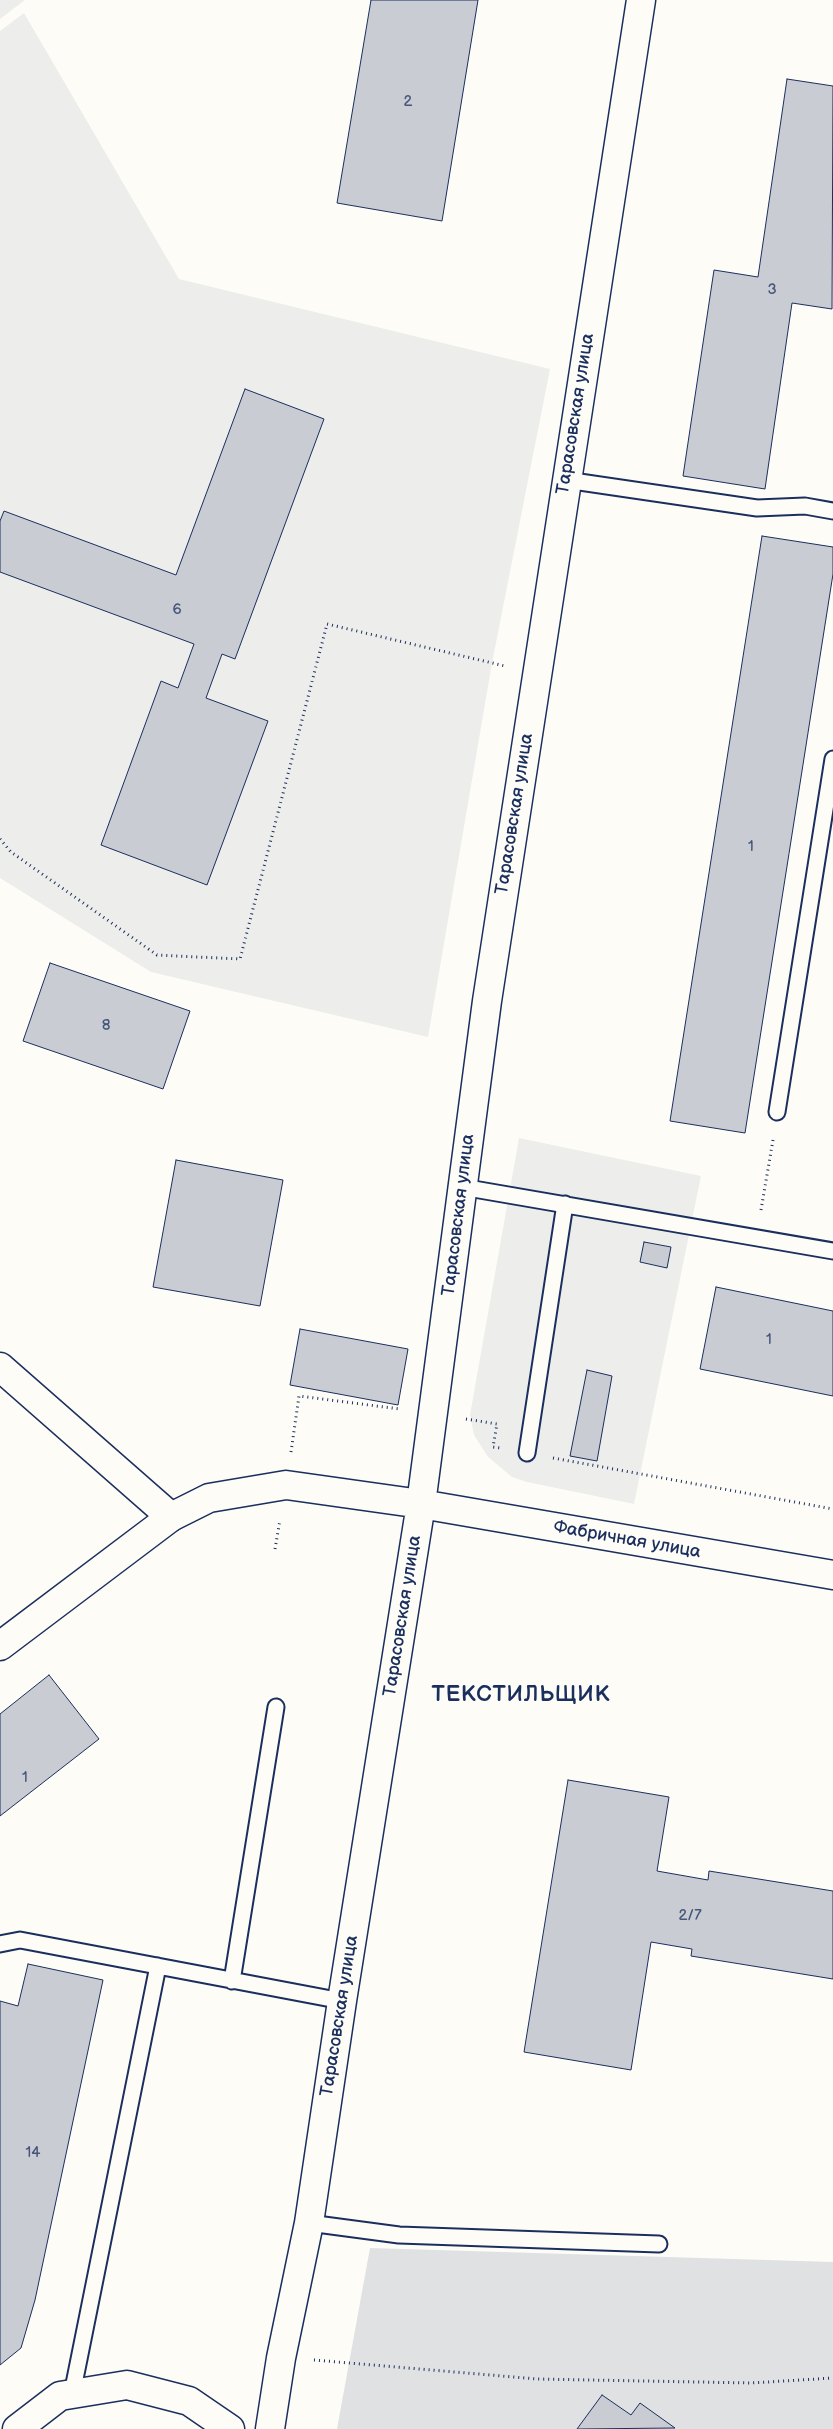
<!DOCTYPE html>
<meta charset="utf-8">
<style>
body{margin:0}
canvas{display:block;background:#fdfcf7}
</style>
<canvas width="833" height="2429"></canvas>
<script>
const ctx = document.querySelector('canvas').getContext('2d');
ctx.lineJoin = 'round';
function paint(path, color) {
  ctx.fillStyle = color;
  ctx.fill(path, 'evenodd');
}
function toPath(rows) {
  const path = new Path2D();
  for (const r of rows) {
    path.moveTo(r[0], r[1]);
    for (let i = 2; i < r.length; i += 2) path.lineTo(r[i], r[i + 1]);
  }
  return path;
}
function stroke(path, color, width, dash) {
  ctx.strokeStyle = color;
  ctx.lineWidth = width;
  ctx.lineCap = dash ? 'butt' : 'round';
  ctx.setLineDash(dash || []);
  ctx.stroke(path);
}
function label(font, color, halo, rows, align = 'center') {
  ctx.font = font + ' "Balsamiq Sans",sans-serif';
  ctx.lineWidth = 4.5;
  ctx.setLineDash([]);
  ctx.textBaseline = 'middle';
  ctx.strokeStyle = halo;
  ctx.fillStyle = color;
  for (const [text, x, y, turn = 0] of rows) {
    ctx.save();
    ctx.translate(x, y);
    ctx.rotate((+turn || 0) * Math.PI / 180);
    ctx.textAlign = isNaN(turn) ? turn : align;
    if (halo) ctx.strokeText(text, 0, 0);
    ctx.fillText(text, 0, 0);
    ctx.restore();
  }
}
paint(toPath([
 [0,0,25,0,0,19],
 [24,13,179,279,550,369,492,663,428,1037,151,972,0,878,0,31],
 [519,1138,701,1176,634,1504,527,1482,512,1477,488,1457,474,1435,470,1415]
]), '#edeeec');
paint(toPath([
 [370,2248,833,2262,833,2429,337,2429]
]), '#e0e1e3');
const building = toPath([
 [371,0,478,0,442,221,337,203,371,0],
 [787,79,833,86,832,309,792,303,765,489,683,476,714,270,758,277,787,79],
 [245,389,324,419,235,659,222,654,206,698,268,721,207,885,101,845,161,681,178,688,194,644,0,572,0,521,4,511,176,575,245,389],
 [762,536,833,547,833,574,745,1133,670,1121,762,536],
 [50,963,190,1011,163,1089,23,1041,50,963],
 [176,1160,283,1180,260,1306,153,1287,176,1160],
 [644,1242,671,1247,667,1268,640,1262,644,1242],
 [716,1287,833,1311,833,1396,700,1369,716,1287],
 [300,1329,408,1349,398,1405,290,1385,300,1329],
 [587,1370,612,1376,597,1461,570,1456,587,1370],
 [49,1675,99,1739,0,1816,0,1714,49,1675],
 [568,1780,669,1797,657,1871,708,1880,709,1871,833,1891,833,1979,691,1956,692,1949,651,1942,631,2070,524,2052,568,1780],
 [28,1964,103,1980,35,2300,21,2348,0,2365,0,2001,18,2006,28,1964],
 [602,2395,631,2415,640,2403,675,2428,577,2429,602,2395]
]);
paint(building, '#c9ccd3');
stroke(building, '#1b2f5e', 1);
const lane = toPath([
 [566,480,757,508,805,506,833,511],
 [777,1112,833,759],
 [462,1187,833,1251],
 [527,1453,565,1204],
 [0,1944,20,1940,342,2001],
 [232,1981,276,1707],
 [309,2223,399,2235,659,2244],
 [72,2394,158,1966]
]);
const street = toPath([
 [0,1367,171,1517],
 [17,2429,60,2396,127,2385,189,2401,230,2429]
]);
const secondary = toPath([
 [0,1646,171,1517,209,1498,286,1485,421,1504,833,1575],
 [270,2429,281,2358,309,2223,342,2001,421,1504,487,1001,641,0]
]);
stroke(lane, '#1b2f5e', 19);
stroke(street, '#1b2f5e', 31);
stroke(secondary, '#1b2f5e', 31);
stroke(toPath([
 [0,839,11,852,157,955,240,959,327,624,505,666],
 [761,1210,773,1140],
 [466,1419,497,1424,493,1447,501,1448],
 [291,1452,299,1396,400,1409],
 [553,1458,833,1509],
 [275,1549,280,1520],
 [314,2360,537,2379,751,2383,833,2378]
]), '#1b2f5e', 3, [1, 4]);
stroke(lane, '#fdfcf7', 15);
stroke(street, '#fdfcf7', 28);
stroke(secondary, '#fdfcf7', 28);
label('15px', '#46567b', null, [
 ["2",408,102],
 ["3",772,290],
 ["6",177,610],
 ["1",751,847],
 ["8",106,1026],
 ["1",769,1340],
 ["1",25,1778],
 ["2/7",690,1916],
 ["14",33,2153]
]);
label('18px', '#1b2f5e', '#fdfcf7', [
 ["Тарасовская улица",576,414,-81],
 ["Тарасовская улица",515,814,-81],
 ["Тарасовская улица",459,1215,-83],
 ["Фабричная улица",627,1540,10],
 ["Тарасовская улица",403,1616,-81],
 ["Тарасовская улица",340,2016,-81]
]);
ctx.letterSpacing = '1px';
label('bold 22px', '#1b2f5e', '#fdfcf7', [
 ["ТЕКСТИЛЬЩИК",521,1695]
]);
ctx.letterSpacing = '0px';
</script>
